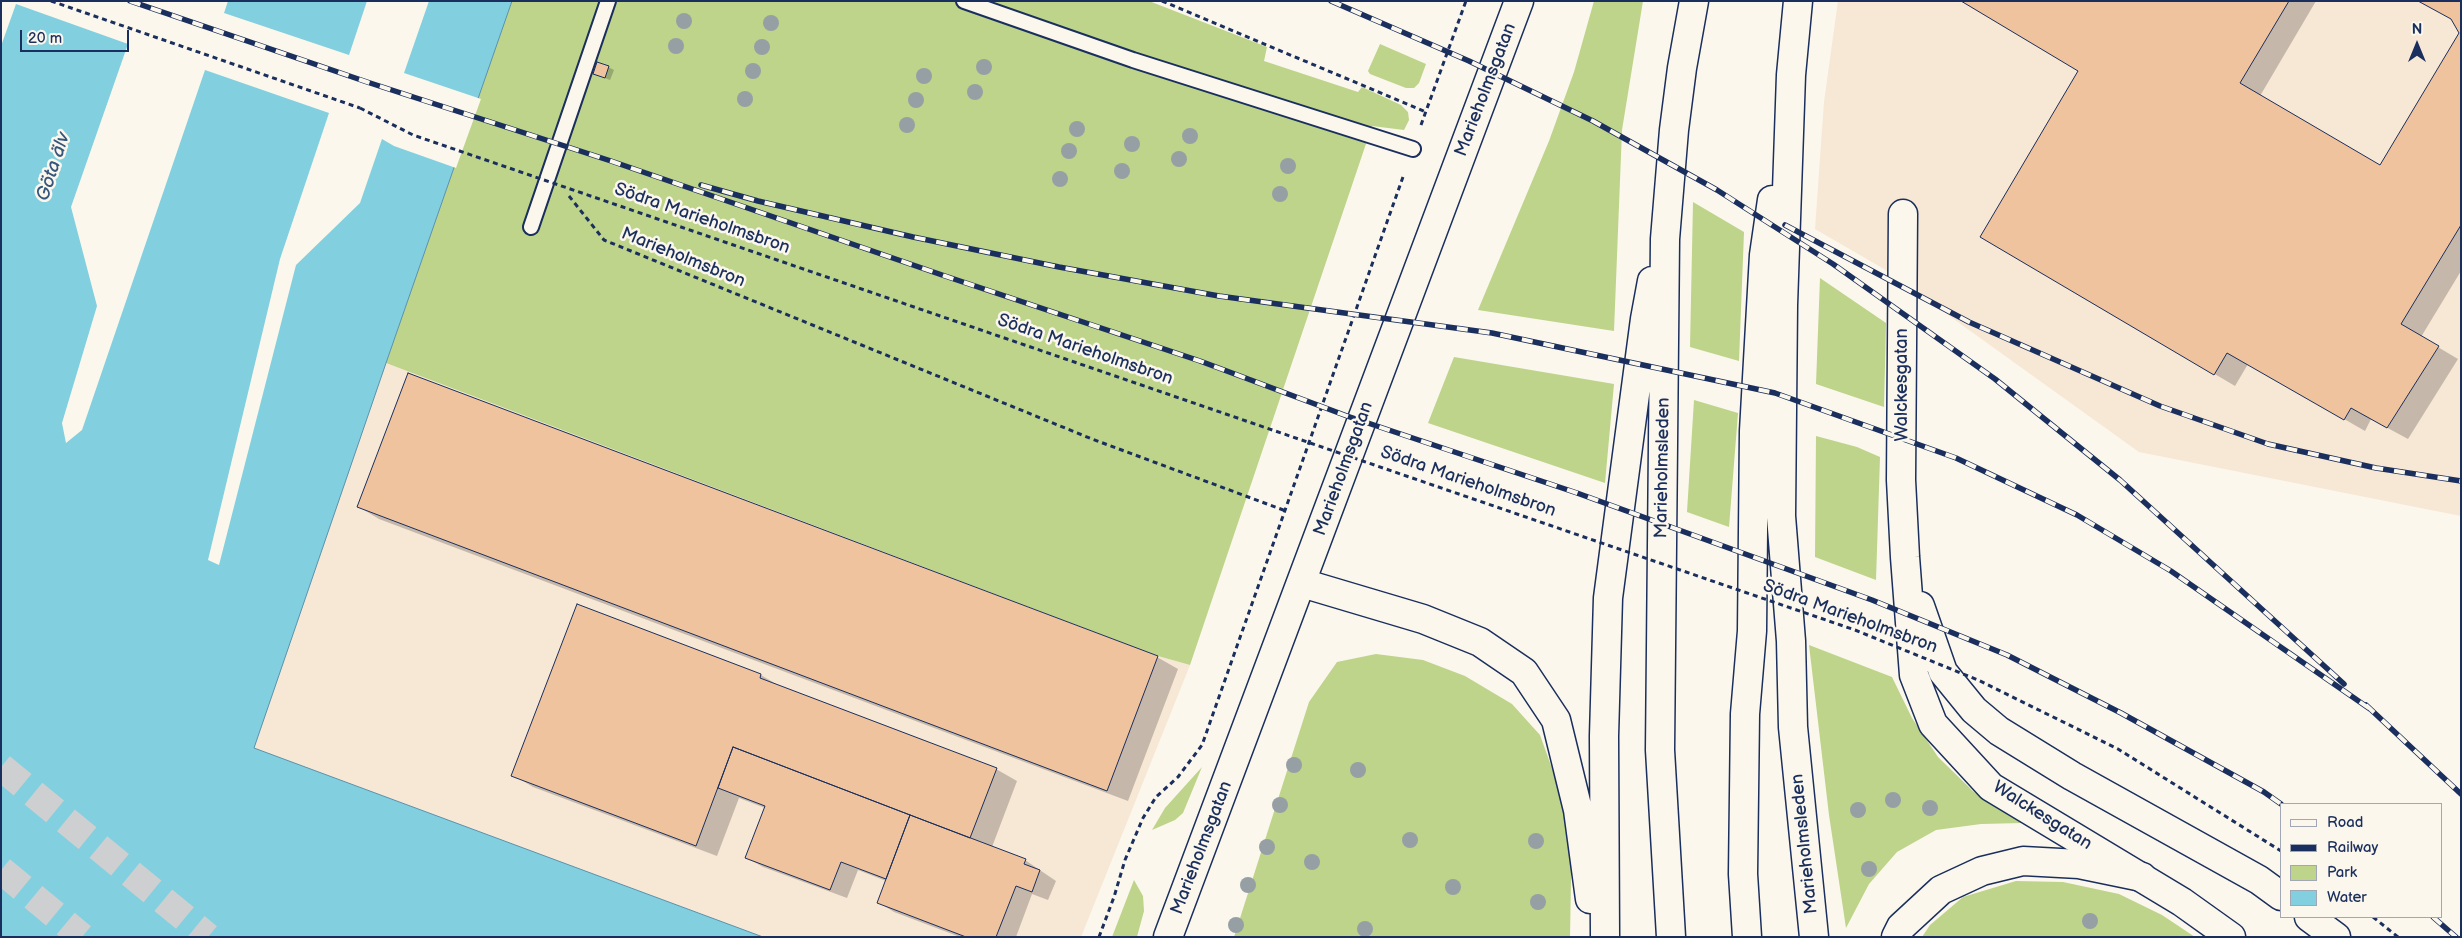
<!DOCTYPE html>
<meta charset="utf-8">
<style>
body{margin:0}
#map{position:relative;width:2462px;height:938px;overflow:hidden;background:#fbf7ec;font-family:"Balsamiq Sans",sans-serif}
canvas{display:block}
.frame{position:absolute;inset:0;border:2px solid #1b2f5e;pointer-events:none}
.legend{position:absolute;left:2280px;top:803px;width:162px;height:115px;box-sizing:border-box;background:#fbf7ec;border:1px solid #a1a7b3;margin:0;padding:6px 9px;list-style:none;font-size:15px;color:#1b2f5e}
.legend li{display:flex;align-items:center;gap:10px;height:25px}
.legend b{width:25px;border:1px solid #a1a7b3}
.north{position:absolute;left:2392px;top:20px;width:50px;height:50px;-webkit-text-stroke:4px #fbf7ec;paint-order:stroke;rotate:0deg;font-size:14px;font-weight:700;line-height:20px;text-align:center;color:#1b2f5e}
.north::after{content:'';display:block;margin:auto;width:18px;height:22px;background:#1b2f5e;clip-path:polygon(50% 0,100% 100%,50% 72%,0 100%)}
.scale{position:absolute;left:20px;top:30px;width:109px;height:22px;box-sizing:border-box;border:2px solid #1b2f5e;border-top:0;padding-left:6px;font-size:15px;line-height:18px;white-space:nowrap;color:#1b2f5e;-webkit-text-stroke:4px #fbf7ec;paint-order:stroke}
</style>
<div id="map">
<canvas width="2462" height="938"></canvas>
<div class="frame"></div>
<ul class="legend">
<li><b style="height:6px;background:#fbf7ec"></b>Road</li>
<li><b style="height:6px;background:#1b2f5e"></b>Railway</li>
<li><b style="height:14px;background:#bdd48a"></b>Park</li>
<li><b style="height:14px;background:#82d0df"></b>Water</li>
</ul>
<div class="north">N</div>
<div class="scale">20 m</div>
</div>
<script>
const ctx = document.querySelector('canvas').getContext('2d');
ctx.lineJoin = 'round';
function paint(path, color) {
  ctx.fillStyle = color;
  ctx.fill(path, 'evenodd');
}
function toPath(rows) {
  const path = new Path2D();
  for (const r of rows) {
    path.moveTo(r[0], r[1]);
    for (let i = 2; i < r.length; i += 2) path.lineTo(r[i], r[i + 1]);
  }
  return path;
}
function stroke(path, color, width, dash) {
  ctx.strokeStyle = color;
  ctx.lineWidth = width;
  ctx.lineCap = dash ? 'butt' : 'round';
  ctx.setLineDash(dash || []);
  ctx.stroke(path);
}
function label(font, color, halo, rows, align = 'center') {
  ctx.font = font + ' "Balsamiq Sans",sans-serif';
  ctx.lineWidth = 5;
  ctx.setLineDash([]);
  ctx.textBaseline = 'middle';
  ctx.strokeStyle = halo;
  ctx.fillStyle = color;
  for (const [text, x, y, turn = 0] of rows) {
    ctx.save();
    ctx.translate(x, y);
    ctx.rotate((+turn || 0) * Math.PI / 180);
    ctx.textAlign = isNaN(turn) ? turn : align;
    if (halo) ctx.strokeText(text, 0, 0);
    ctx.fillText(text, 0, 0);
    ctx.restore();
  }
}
paint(toPath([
 [1838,1,2461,1,2461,516,2139,452,1884,269,1815,229,1824,102],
 [386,363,1158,656,1190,665,1081,937,763,937,254,748]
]), '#f7e7d5');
paint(toPath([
 [512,1,1149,1,1267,47,1264,61,1358,92,1362,87,1401,105,1408,112,1409,120,1404,130,1372,126,1190,665,1158,656,386,363],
 [1594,1,1643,1,1622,130,1614,331,1478,310,1549,141,1574,72],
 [1380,44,1426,64,1419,83,1414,88,1406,88,1370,74,1368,71],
 [1693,202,1744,232,1739,361,1690,347],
 [1820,278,1886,323,1884,407,1816,384],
 [1454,357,1614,384,1605,483,1428,423],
 [1694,400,1738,413,1729,527,1687,512],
 [1816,436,1857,447,1880,457,1876,580,1815,557],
 [1809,645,1892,677,1912,718,1938,757,1974,792,2022,823,1981,824,1936,830,1897,852,1869,884,1846,928,1829,815],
 [1376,654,1423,660,1465,676,1512,704,1540,735,1572,824,1570,937,1234,937,1309,702,1337,662],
 [1202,767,1183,813,1175,820,1152,830,1165,808],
 [1134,880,1143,896,1144,911,1138,933,1137,937,1112,937],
 [2016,881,2063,882,2119,894,2162,915,2195,937,1922,937,1930,925,1963,897]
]), '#bdd48a');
const water = toPath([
 [1,1,512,1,386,363,254,748,763,937,1,937,1,1]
]);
paint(water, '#82d0df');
stroke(water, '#5990ab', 1);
paint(toPath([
 [1,1,228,1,224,13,349,55,367,1,429,1,404,73,481,99,456,168,394,146,382,139,360,203,296,265,219,565,208,560,280,259,329,113,205,70,82,430,66,443,62,423,97,306,71,207,128,44,16,4,1,46]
]), '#fbf7ec');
paint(toPath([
 [1963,1,2316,1,2260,96,2380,166,2460,33,2461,1,2461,271,2421,337,2458,359,2408,439,2371,419,2365,431,2248,364,2235,386,1981,236,2080,70],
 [608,67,614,70,610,80,594,74],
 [359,507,1157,657,1178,669,1128,801,379,519],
 [761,675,781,687,996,769,1017,781,992,847,1025,860,1056,881,1048,900,1032,894,1016,937,960,937,894,912,878,902,886,881,858,870,847,898,763,867,747,858,765,808,739,798,717,856,533,787,513,775]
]), '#0003');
const building = toPath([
 [1961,1,2289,1,2240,83,2380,165,2459,33,2451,19,2418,1,2461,1,2461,225,2401,324,2439,346,2387,428,2351,408,2344,420,2227,353,2214,375,1980,237,2078,71,1961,1],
 [597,62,609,66,605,78,593,74,597,62],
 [408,373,1158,656,1107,791,357,507,408,373],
 [577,604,761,674,760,678,997,768,970,838,733,747,696,846,511,776,577,604],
 [733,747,910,815,886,879,841,862,830,890,745,858,765,806,718,788,733,747],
 [910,815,1026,859,1024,864,1040,870,1032,892,1016,886,996,937,966,937,877,903,910,815]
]);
paint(building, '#efc39e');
stroke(building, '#1b2f5e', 1);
stroke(toPath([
 [1,767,208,937],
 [1,870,82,937]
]), '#cecfd0', 28, [28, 14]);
const lane = toPath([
 [964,1,1133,60,1413,149],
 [531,227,608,1]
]);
const street = toPath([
 [1903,214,1901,480,1905,557,1914,675,1933,724,1991,787,2182,902,2231,937],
 [1920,606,1943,672,1974,710,1999,731,2072,776,2259,880,2281,896],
 [2309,917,2336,937],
 [1168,937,1519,1]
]);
const highway = toPath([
 [1798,1,1791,75,1783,305,1781,516,1791,641,1793,727,1814,937],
 [1302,583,1423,619,1480,642,1524,672,1556,720,1578,810,1590,899],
 [1605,937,1604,736,1608,598,1645,319,1652,281],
 [1671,937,1660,750,1665,239,1674,130,1682,68,1694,1],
 [1747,937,1743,874,1745,714,1752,631,1754,431,1764,255,1772,200],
 [1896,937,1901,927,1941,890,1982,871,2023,861,2079,864,2142,877]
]);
stroke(lane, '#1b2f5e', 18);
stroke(street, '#1b2f5e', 31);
stroke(highway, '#1b2f5e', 31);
stroke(toPath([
 [51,1,360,108],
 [1162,1,1426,112],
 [1421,125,1466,1],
 [569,196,604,240,1092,439,1286,511],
 [2373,917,2398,937],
 [1099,937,1114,897,1125,860,1143,818,1156,797,1178,777,1202,745,1404,174]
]), '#1b2f5e', 3, [5, 4]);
stroke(lane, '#fbf7ec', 14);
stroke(street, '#fbf7ec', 28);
stroke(highway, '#fbf7ec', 28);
const rail = toPath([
 [130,1,367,82,611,161,945,276,1200,361,1347,416,1577,493,1872,600,2007,655,2121,713,2264,792,2281,804],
 [1331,1,1469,61,1593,121,1717,190,1833,264,1995,379,2120,480,2344,684],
 [701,185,758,201,913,237,1059,267,1219,296,1492,333,1775,393,1956,458,2077,515,2171,571,2370,709],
 [1785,225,1969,322,2160,406,2268,444,2376,468,2461,481],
 [2366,705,2461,794],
 [2433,917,2456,937]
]);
stroke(rail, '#1b2f5e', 5.5);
stroke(rail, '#fbf7ec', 4, [11]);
stroke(toPath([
 [360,108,413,135,1855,630,1978,680,2118,749,2281,851]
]), '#1b2f5e', 3, [5, 4]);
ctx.fillStyle = '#96a0a4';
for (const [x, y] of [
 [684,21],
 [771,23],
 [676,46],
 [762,47],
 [984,67],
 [753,71],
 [924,76],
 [975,92],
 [745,99],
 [916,100],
 [907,125],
 [1077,129],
 [1190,136],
 [1132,144],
 [1069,151],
 [1179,159],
 [1288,166],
 [1122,171],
 [1060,179],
 [1280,194],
 [1294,765],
 [1358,770],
 [1893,800],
 [1280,805],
 [1930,808],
 [1858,810],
 [1410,840],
 [1536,841],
 [1267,847],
 [1312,862],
 [1869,869],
 [1248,885],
 [1453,887],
 [1538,902],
 [2090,921],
 [1236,925],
 [1365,929]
]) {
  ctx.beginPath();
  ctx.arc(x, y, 8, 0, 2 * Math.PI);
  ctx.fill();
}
label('18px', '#1b2f5e', '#fbf7ec', [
 ["Marieholmsgatan",1486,90,-69],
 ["Södra Marieholmsbron",702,219,19],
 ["Marieholmsbron",683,258,22],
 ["Södra Marieholmsbron",1085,350,19],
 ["Walckesgatan",1902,385,-90],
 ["Marieholmsleden",1663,468,-89],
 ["Marieholmsgatan",1344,469,-70],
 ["Södra Marieholmsbron",1468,482,19],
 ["Södra Marieholmsbron",1850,617,20],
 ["Walckesgatan",2042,816,32],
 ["Marieholmsleden",1805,844,-96],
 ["Marieholmsgatan",1202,848,-69]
]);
label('italic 19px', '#35577e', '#fbf7ec', [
 ["Göta älv",54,167,-72]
]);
</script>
